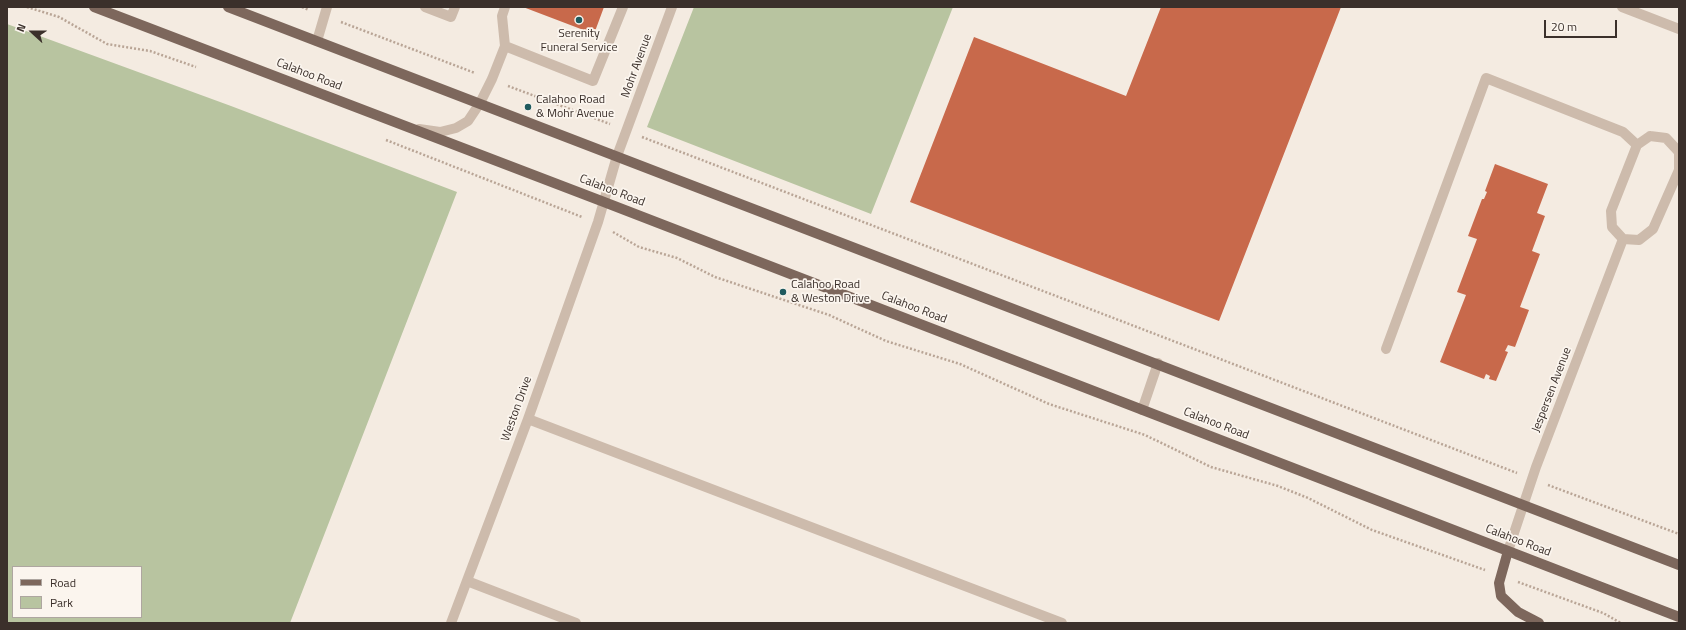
<!DOCTYPE html>
<style>
body{margin:0}
#map{position:relative;width:1686px;height:630px;overflow:hidden;background:#f4ebe1;font-family:"Titillium Web",sans-serif}
canvas{display:block}
.frame{position:absolute;inset:0;border:8px solid #3b302b;pointer-events:none}
.legend{position:absolute;left:12px;top:566px;width:130px;height:52px;box-sizing:border-box;background:#fbf5ee;border:1px solid #aea6a0;margin:0;padding:5px 7px;list-style:none;font-size:12px;color:#3b302b}
.legend li{display:flex;align-items:center;gap:8px;height:20px}
.legend b{width:20px;border:1px solid #aea6a0}
.north{position:absolute;left:12px;top:12px;width:40px;height:40px;-webkit-text-stroke:3px #fbf5ee;paint-order:stroke;rotate:291deg;font-size:11px;font-weight:700;line-height:16px;text-align:center;color:#3b302b}
.north::after{content:'';display:block;margin:auto;width:14px;height:18px;background:#3b302b;clip-path:polygon(50% 0,100% 100%,50% 72%,0 100%)}
.scale{position:absolute;left:1544px;top:20px;width:73px;height:18px;box-sizing:border-box;border:2px solid #3b302b;border-top:0;padding-left:5px;font-size:12px;line-height:14px;white-space:nowrap;color:#3b302b;-webkit-text-stroke:3px #fbf5ee;paint-order:stroke}
</style>
<div id="map">
<canvas width="1686" height="630"></canvas>
<div class="frame"></div>
<ul class="legend">
<li><b style="height:5px;background:#7d675c"></b>Road</li>
<li><b style="height:11px;background:#b8c4a0"></b>Park</li>
</ul>
<div class="north">N</div>
<div class="scale">20 m</div>
</div>
<script>
const ctx = document.querySelector('canvas').getContext('2d');
ctx.lineJoin = 'round';
function paint(path, color) {
  ctx.fillStyle = color;
  ctx.fill(path, 'evenodd');
}
function toPath(rows) {
  const path = new Path2D();
  for (const r of rows) {
    path.moveTo(r[0], r[1]);
    for (let i = 2; i < r.length; i += 2) path.lineTo(r[i], r[i + 1]);
  }
  return path;
}
function stroke(path, color, width, dash) {
  ctx.strokeStyle = color;
  ctx.lineWidth = width;
  ctx.lineCap = dash ? 'butt' : 'round';
  ctx.setLineDash(dash || []);
  ctx.stroke(path);
}
function label(font, color, halo, rows, align = 'center') {
  ctx.font = font + ' "Titillium Web",sans-serif';
  ctx.lineWidth = 3.5;
  ctx.setLineDash([]);
  ctx.textBaseline = 'middle';
  ctx.strokeStyle = halo;
  ctx.fillStyle = color;
  for (const [text, x, y, turn = 0] of rows) {
    ctx.save();
    ctx.translate(x, y);
    ctx.rotate((+turn || 0) * Math.PI / 180);
    ctx.textAlign = isNaN(turn) ? turn : align;
    if (halo) ctx.strokeText(text, 0, 0);
    ctx.fillText(text, 0, 0);
    ctx.restore();
  }
}
paint(toPath([
 [694,7,953,7,871,214,647,127],
 [7,24,231,106,457,192,290,623,7,623],
 [13,567,141,567,141,617,13,617]
]), '#b8c4a0');
paint(toPath([
 [523,7,604,7,594,34],
 [1161,7,1341,7,1219,321,910,202,974,37,1126,96],
 [1495,164,1548,184,1537,213,1545,216,1532,251,1540,254,1520,307,1529,310,1515,347,1508,345,1505,351,1508,352,1496,381,1489,379,1490,376,1486,374,1484,379,1440,362,1466,295,1457,292,1477,239,1468,236,1482,199,1484,199,1487,192,1485,191]
]), '#c8694b');
stroke(toPath([
 [27,7,59,17,107,44,150,51,196,67],
 [302,7,309,10],
 [341,22,475,73],
 [508,86,610,124],
 [642,137,1517,473],
 [386,140,582,217],
 [613,232,639,247,677,258,715,277,829,315,886,341,960,364,1049,404,1145,435,1211,467,1278,486,1308,498,1372,530,1485,570],
 [1548,485,1679,534],
 [1518,582,1603,613,1621,623]
]), '#b9a596', 2.5, [2, 2]);
stroke(toPath([
 [425,7,451,17,455,7],
 [1622,7,1679,29],
 [317,41,327,7],
 [505,46,593,81,623,7],
 [419,129,440,132,456,128,468,121,480,103,492,79,505,46,502,16,505,7],
 [1650,136,1666,138,1679,152,1679,170,1653,229,1639,240,1623,239,1612,227,1611,211,1637,145,1650,136],
 [1386,349,1486,78,1623,132,1637,145],
 [1142,410,1158,363],
 [528,419,1062,623],
 [1508,551,1536,467,1623,239],
 [467,581,576,623],
 [451,623,528,419,598,222,617,156,672,7]
]), '#cdbbac', 10);
stroke(toPath([
 [94,7,604,202,1679,617],
 [228,7,1679,565],
 [1508,551,1499,583,1501,596,1518,612,1539,623]
]), '#7d675c', 10);
for (const [x, y, r, color] of [
 [579,20,4,"#1f5a5e"],
 [528,107,4,"#1f5a5e"],
 [783,292,4,"#1f5a5e"]
]) {
  const dot = new Path2D();
  dot.arc(x, y, r, 0, 2 * Math.PI);
  ctx.fillStyle = color;
  ctx.fill(dot);
  stroke(dot, '#fbf5ee', 1.5);
}
label('12px', '#3b302b', '#fbf5ee', [
 ["Serenity",579,34,"center"],
 ["Funeral Service",579,48,"center"],
 ["Calahoo Road",536,100],
 ["& Mohr Avenue",536,114],
 ["Calahoo Road",791,285],
 ["& Weston Drive",791,299]
], 'left');
label('12px', '#3b302b', '#fbf5ee', [
 ["Mohr Avenue",637,66,-70],
 ["Calahoo Road",309,75,21],
 ["Calahoo Road",612,191,21],
 ["Calahoo Road",914,308,21],
 ["Jespersen Avenue",1552,390,-69],
 ["Weston Drive",517,409,-70],
 ["Calahoo Road",1216,424,21],
 ["Calahoo Road",1518,541,21]
]);
</script>
